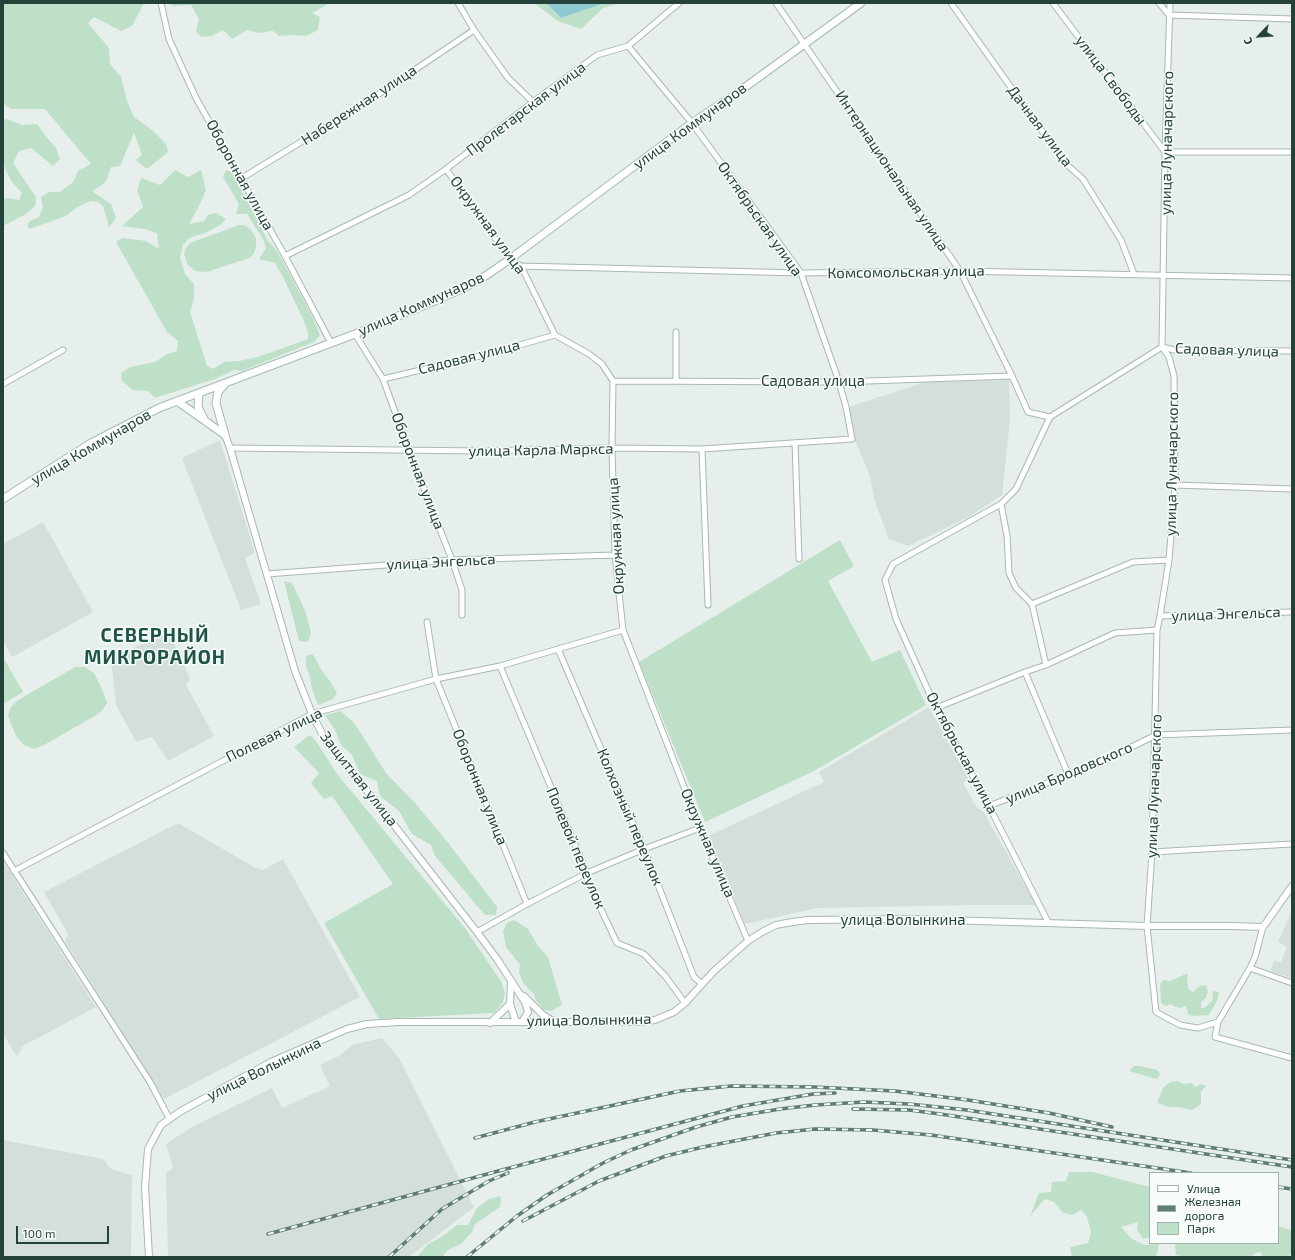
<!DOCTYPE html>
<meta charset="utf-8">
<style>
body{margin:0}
#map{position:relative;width:1295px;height:1260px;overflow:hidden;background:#e6efeb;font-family:"Exo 2",sans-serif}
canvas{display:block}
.frame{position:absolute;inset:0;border:4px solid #24423a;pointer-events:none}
.legend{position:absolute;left:1149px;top:1172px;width:130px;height:72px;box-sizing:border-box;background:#f7fbf9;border:1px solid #a3b1ad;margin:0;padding:5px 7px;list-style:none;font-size:12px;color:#24423a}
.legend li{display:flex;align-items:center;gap:8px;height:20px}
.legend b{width:20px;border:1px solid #a3b1ad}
.north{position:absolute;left:1239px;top:16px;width:40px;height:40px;-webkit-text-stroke:3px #f7fbf9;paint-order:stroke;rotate:245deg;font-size:11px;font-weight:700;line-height:16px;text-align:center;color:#24423a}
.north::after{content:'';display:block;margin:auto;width:14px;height:18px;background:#24423a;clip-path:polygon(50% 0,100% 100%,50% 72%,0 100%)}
.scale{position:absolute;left:16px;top:1226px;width:93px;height:18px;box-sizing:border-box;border:2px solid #24423a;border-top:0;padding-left:5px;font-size:12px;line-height:14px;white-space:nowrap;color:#24423a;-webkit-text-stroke:3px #f7fbf9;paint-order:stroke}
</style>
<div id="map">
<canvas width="1295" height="1260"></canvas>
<div class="frame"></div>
<ul class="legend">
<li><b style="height:5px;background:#fff"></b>Улица</li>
<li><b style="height:5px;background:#5f7d75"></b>Железная дорога</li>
<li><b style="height:11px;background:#bfe0c8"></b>Парк</li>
</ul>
<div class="north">С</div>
<div class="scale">100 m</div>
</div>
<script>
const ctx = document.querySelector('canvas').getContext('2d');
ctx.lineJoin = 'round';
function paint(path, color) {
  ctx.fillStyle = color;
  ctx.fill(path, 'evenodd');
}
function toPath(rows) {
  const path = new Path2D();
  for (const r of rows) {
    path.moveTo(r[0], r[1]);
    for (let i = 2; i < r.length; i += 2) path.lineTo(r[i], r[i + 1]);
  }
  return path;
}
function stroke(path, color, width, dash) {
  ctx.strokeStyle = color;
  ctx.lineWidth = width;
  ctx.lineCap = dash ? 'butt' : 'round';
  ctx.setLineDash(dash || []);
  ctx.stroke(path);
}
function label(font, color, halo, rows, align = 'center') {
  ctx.font = font + ' "Exo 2",sans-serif';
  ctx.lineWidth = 3;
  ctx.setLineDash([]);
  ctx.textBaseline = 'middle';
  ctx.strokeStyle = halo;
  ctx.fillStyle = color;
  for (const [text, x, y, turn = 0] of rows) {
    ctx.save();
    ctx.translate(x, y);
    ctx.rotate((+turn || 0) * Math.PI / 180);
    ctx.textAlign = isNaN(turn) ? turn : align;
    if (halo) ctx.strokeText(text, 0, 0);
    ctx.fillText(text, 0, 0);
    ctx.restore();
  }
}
paint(toPath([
 [1009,380,1010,420,1002,495,967,518,908,546,889,539,875,502,869,473,854,438,849,407,925,382],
 [220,440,255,553,245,558,261,604,241,610,182,458],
 [43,522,93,612,12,657,3,641,3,544],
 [167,630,190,678,186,685,214,736,168,761,152,737,136,742,116,705,111,660],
 [929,707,968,778,963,783,977,808,983,811,1036,905,974,905,817,908,745,924,708,836,824,782,819,772],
 [178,823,254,867,263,870,283,859,360,997,164,1099,65,941,68,934,44,892],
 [3,861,96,1007,23,1046,17,1057,3,1034],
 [1292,911,1292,978,1270,971,1274,961,1281,962,1287,947,1278,942],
 [382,1038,399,1058,474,1207,409,1257,168,1257,166,1173,173,1168,166,1144,192,1127,272,1088,282,1108,330,1086,320,1065,339,1056,352,1045],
 [3,1140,103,1159,111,1169,132,1175,131,1257,3,1257]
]), '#d4dfda');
paint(toPath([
 [3,3,144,3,132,26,121,31,94,17,88,23,109,48,110,64,121,77,127,101,134,117,152,130,166,144,168,152,147,169,136,160,142,155,134,133,120,166,111,167,107,179,103,184,92,191,111,204,116,218,109,227,103,206,98,202,90,201,76,208,66,216,29,229,27,224,32,220,39,217,43,207,41,197,49,192,60,192,73,182,78,171,91,164,45,109,12,109,3,104],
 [167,3,330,3,312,13,320,17,318,30,306,36,293,35,279,36,273,31,258,33,247,30,232,39,223,30,212,36,201,37,196,31,199,19,191,5,174,6],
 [534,3,546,3,561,18,605,3,621,3,603,8,581,29,558,21],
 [7,119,22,125,37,124,48,139,56,148,60,159,53,166,31,148,19,151,13,163,36,197,35,206,26,214,3,226,3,200,6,198,19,200,22,193,12,182,6,171,3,160,3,120],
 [175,170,188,177,201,170,206,190,198,208,189,224,204,221,208,215,216,213,226,219,220,225,205,233,189,238,183,245,180,258,185,274,194,284,194,298,190,312,207,366,213,369,224,362,239,361,258,357,308,339,308,333,304,321,282,275,275,263,259,259,266,248,263,239,247,214,236,214,239,204,223,177,226,170,233,173,268,241,274,247,281,258,314,320,320,335,314,342,242,371,234,370,215,379,155,398,148,391,133,390,122,381,121,373,130,367,155,362,167,354,177,351,178,341,167,332,116,242,122,238,146,241,159,249,157,233,144,229,122,226,143,207,137,190,141,178,160,185],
 [239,225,245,225,251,230,256,238,256,248,253,255,249,258,207,272,195,271,187,264,184,254,186,248,190,243],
 [840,540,854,566,828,581,872,662,900,650,926,705,814,771,705,822,639,662],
 [284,581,292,583,305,610,311,633,308,642,299,641],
 [313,654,322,671,330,681,337,693,333,699,318,705,312,689,310,677,306,666,306,656],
 [3,657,23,692,3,704],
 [75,667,85,667,94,673,102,689,107,703,100,713,44,745,34,749,24,745,16,736,11,724,8,715,11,707,17,701,30,693],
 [341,711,355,724,386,773,415,803,449,844,497,907,496,915,485,915,435,856,431,845,412,834,399,811,380,796,377,781,360,774,352,755,341,745,335,730,325,715],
 [310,735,316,741,337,774,465,928,502,983,505,994,503,1002,494,1013,379,1019,324,923,393,884,332,796,324,799,311,783,319,773,294,747],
 [514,920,528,929,538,946,548,957,562,1005,551,1011,544,1010,535,999,534,994,523,983,519,973,520,965,506,947,503,932,507,923],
 [1188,973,1187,982,1189,990,1193,992,1200,986,1206,985,1208,991,1206,998,1201,1002,1201,1008,1204,1008,1212,1001,1213,991,1219,992,1218,999,1209,1015,1192,1016,1188,1014,1186,1006,1180,1008,1175,1007,1171,1004,1166,1006,1161,1003,1160,984,1163,980,1170,981],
 [1134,1066,1140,1066,1157,1070,1160,1073,1159,1077,1156,1079,1129,1071],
 [1178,1081,1183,1084,1192,1083,1195,1087,1201,1084,1206,1086,1201,1092,1201,1104,1192,1110,1178,1107,1169,1107,1157,1103,1163,1088,1170,1082],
 [1069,1172,1092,1172,1150,1187,1150,1237,1143,1239,1137,1230,1138,1222,1121,1227,1132,1239,1145,1245,1159,1244,1157,1254,1155,1257,1072,1257,1070,1247,1088,1243,1091,1232,1087,1217,1081,1210,1072,1215,1062,1212,1054,1202,1045,1199,1030,1216,1039,1193,1051,1192,1052,1182,1066,1181],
 [501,1196,500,1207,475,1224,472,1232,461,1244,448,1250,442,1257,417,1257,428,1244,440,1238,457,1225,468,1225,477,1208,489,1199],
 [1278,1226,1291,1230,1292,1229,1292,1253,1288,1257,1262,1257,1261,1252,1256,1253,1251,1257,1183,1257,1176,1255,1175,1243,1278,1243]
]), '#bfe0c8');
paint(toPath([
 [546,3,605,3,561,18]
]), '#8ec9d4');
const minor = toPath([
 [161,3,169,39,196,98,285,256,331,343],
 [458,3,474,30,508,78,533,102],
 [776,3,960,271,1012,376,1028,412,1050,417],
 [951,3,1064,162,1083,179,1121,240,1134,274],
 [1053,3,1165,152,1292,152],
 [1159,3,1169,15,1292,19],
 [1170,3,1165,152,1162,347,1169,357,1174,376,1175,485,1169,560,1160,616,1157,630,1152,852,1147,926,1156,1012,1180,1025,1198,1028,1218,1022],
 [446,169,510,259,521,266,555,335,589,354,602,364,613,381,612,448,615,555,623,630,700,828,748,941],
 [242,178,373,98,474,30],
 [285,256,409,195,446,169,533,102,597,55,628,46,679,3],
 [521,266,801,273,960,271,1292,278],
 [676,332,676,381],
 [355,334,383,379,409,450,452,560,462,590,462,615],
 [1162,347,1174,350,1292,351],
 [383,379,488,354,555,335],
 [613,381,839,382,1012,376],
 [3,384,63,350],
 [795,443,799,559],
 [230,448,479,451,612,448,702,449,852,439,846,407,839,382,801,273,692,123,628,46],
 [702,449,708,605],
 [1175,485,1292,489],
 [1001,504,1007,536,1009,573,1016,588,1032,604,1046,665],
 [267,574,452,560,615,555],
 [1032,604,1133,562,1169,560],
 [1160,616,1292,612],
 [427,622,436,679,527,904],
 [558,649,644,849,694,977,702,984],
 [500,666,587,873,588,882,617,943,644,954,666,977,685,1003],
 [1025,672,1068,774],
 [936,708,1025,672,1046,665,1115,633,1157,630],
 [989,806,1103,761,1156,735,1292,730],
 [1152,852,1292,844],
 [3,853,150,1082,169,1118],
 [14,871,312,714,436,679,500,666,623,630],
 [1048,922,989,806,936,708,896,619,885,580,893,564,1001,504,1016,489,1050,417,1162,347],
 [1263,927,1255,957,1250,968,1218,1022,1215,1037,1292,1058],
 [477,932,527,904,587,873,644,849,700,828],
 [1250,968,1292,983]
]);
const tertiary = toPath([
 [225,435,230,448,295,671,312,714,325,739,373,798,477,932,497,959,525,1002,528,1012,522,1022],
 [524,996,543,1015,553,1021],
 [510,1004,516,1022],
 [490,1023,510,1004,511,982],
 [149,1257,145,1187,148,1149,161,1125,181,1111,271,1062,347,1029,367,1024,399,1022,641,1022,655,1020,674,1012,685,1003,714,971,748,941,762,932,776,925,792,922,808,920,910,919,1147,926,1231,926,1263,927,1292,886]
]);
const secondary = toPath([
 [224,385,218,392,216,403,225,435],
 [199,393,198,407,204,419],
 [177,401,225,435],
 [3,499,91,443,159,408,355,334,432,302,464,288,487,275,510,259,692,123,737,93,861,3]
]);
stroke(minor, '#a8b8b2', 7);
stroke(tertiary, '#a8b8b2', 8);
stroke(secondary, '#a4bbb3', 9);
stroke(minor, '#fff', 5);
stroke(tertiary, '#fff', 6);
stroke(secondary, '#fff', 7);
const rail = toPath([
 [853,1109,909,1110,940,1114,1292,1167],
 [475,1138,535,1122,680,1091,731,1086,814,1087,895,1091,968,1100,1049,1113,1112,1127],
 [1278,1187,1292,1189],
 [523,1221,599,1181,666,1156,703,1147,776,1133,815,1129,873,1130,931,1135,1191,1173],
 [268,1234,502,1170,743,1106,813,1094,835,1093],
 [389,1257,442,1209,489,1181,508,1173],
 [467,1257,517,1216,547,1195,603,1163,631,1150,696,1127,732,1117,780,1109,815,1105,864,1102,909,1104,967,1110,1292,1160]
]);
stroke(rail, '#5f7d75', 3.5);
stroke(rail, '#f7fbf9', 2, [6]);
label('15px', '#24423a', '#f7fbf9', [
 ["улица Свободы",1111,80,53],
 ["Набережная улица",359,105,-33],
 ["Пролетарская улица",526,109,-37],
 ["улица Коммунаров",690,126,-36],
 ["Дачная улица",1040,126,53],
 ["улица Луначарского",1167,143,-89],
 ["Интернациональная улица",892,171,56],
 ["Оборонная улица",240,175,61],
 ["Октябрьская улица",760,219,55],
 ["Окружная улица",488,225,54],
 ["Комсомольская улица",906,272,-1],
 ["улица Коммунаров",421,304,-24],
 ["Садовая улица",1227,350,2],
 ["Садовая улица",469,357,-14],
 ["Садовая улица",813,381],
 ["улица Коммунаров",91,447,-30],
 ["улица Карла Маркса",541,450,-1],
 ["улица Луначарского",1172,464,-89],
 ["Оборонная улица",418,471,69],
 ["Окружная улица",616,536,-93],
 ["улица Энгельса",441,562,-3],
 ["улица Энгельса",1226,614,-2],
 ["Полевая улица",274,735,-26],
 ["Октябрьская улица",962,753,62],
 ["улица Бродовского",1069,773,-23],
 ["Защитная улица",359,779,52],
 ["улица Луначарского",1154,786,-88],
 ["Оборонная улица",480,787,68],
 ["Колхозный переулок",630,817,67],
 ["Окружная улица",708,843,67],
 ["Полевой переулок",576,848,67],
 ["улица Волынкина",903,920],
 ["улица Волынкина",589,1020,-1],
 ["улица Волынкина",264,1069,-26]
]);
ctx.letterSpacing = '1px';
label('bold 19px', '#1f5548', '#f7fbf9', [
 ["СЕВЕРНЫЙ",155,636],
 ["МИКРОРАЙОН",155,658]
]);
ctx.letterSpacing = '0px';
</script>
